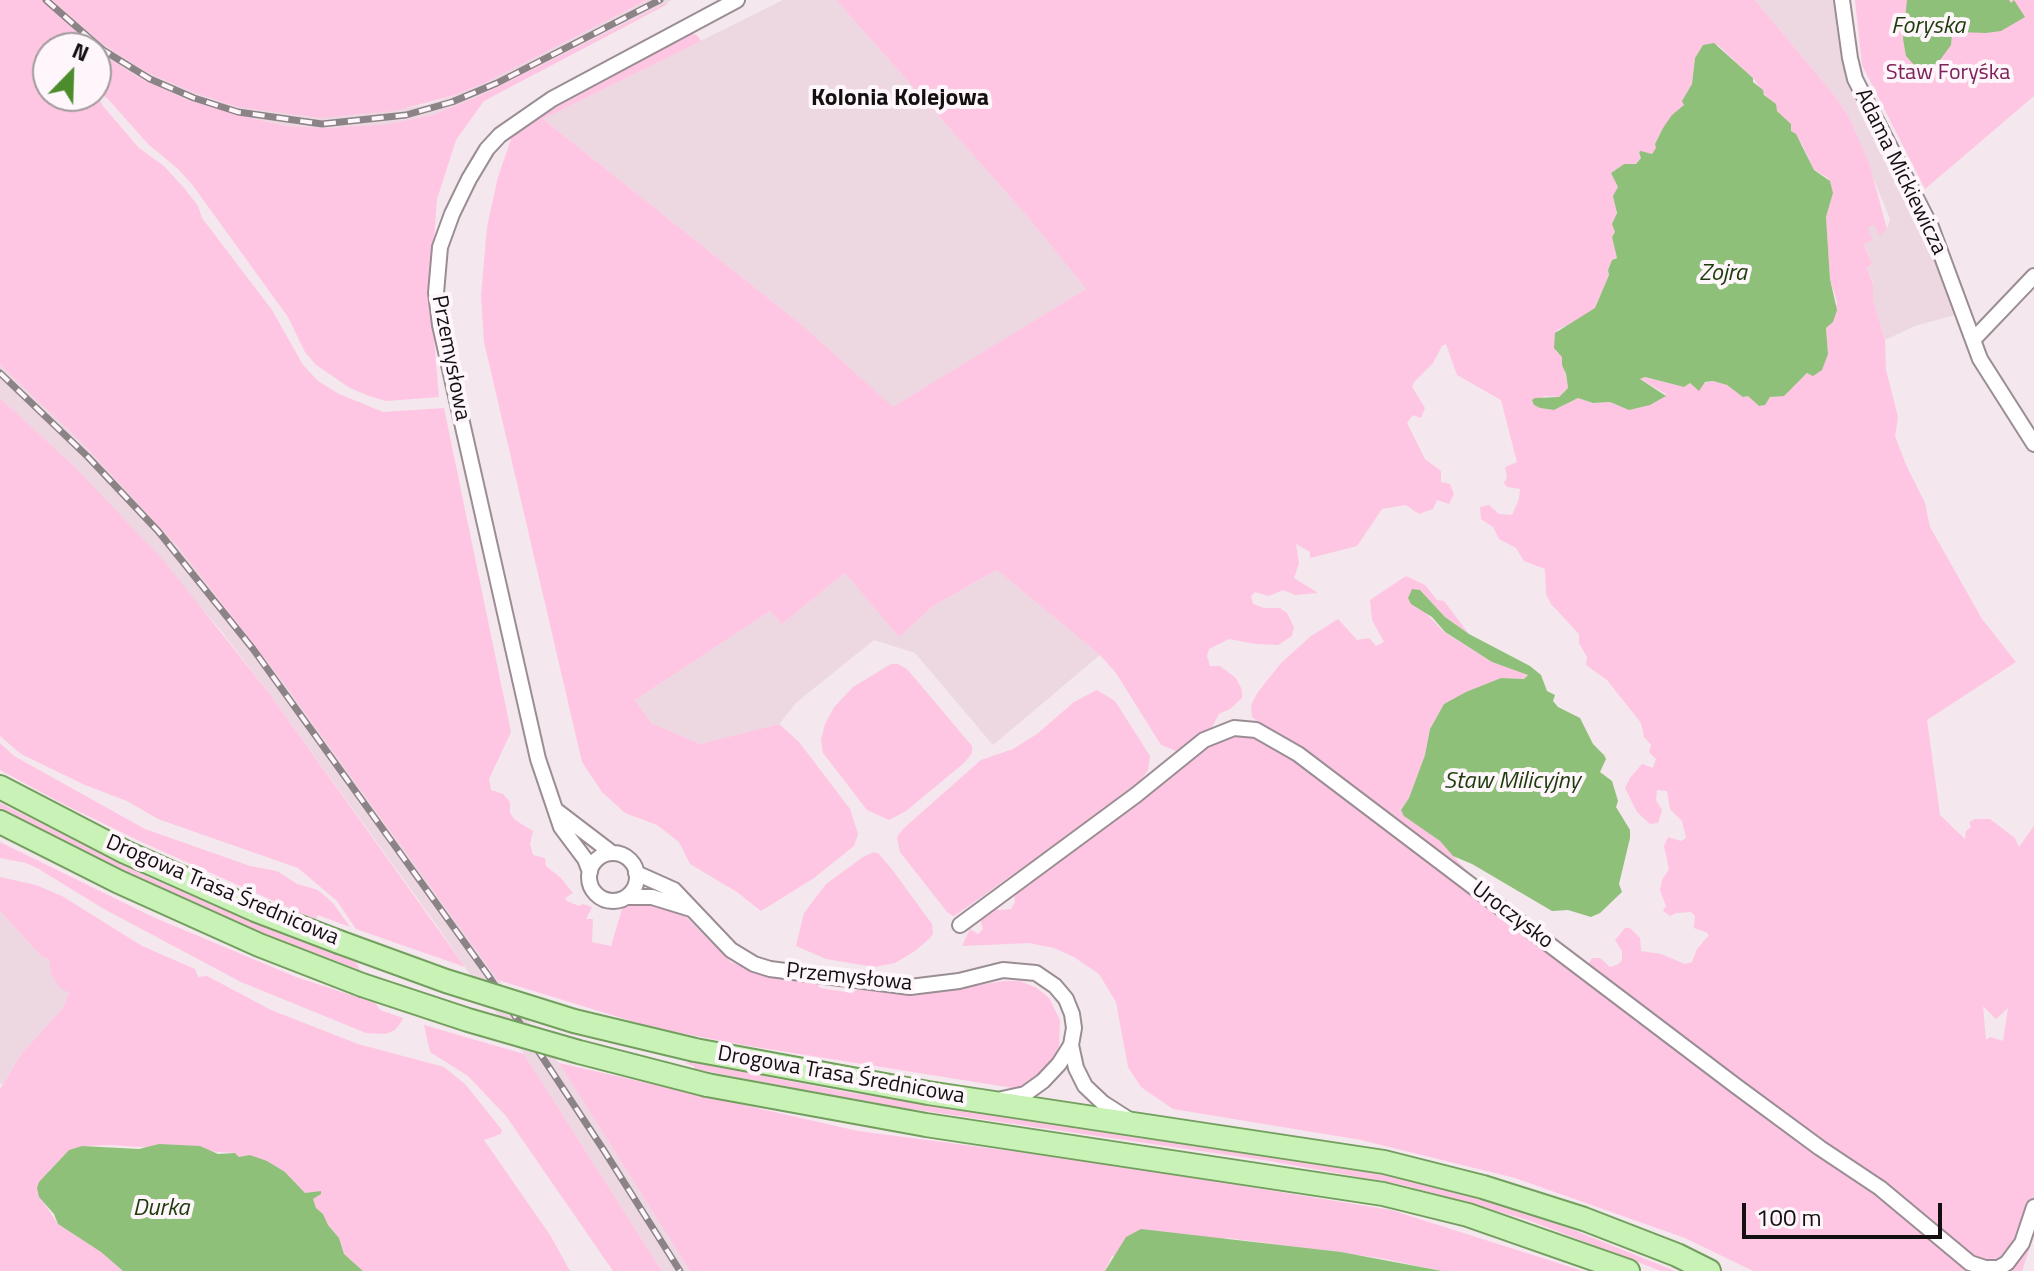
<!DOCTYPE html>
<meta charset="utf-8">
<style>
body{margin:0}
#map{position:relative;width:2034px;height:1271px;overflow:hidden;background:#f4e7ed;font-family:"Titillium Web",sans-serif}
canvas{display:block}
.north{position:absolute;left:32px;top:32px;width:80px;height:80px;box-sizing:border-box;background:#fef6fa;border:2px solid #a09a9d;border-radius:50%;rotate:23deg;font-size:22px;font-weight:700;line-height:32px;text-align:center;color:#141012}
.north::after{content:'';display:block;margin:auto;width:28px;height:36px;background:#4d8c2d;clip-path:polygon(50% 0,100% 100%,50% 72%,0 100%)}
.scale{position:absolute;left:1742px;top:1203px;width:200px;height:36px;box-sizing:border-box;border:4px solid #141012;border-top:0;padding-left:10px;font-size:24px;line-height:28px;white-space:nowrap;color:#141012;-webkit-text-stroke:6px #fef6fa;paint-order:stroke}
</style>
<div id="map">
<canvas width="2034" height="1271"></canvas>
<div class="north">N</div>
<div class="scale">100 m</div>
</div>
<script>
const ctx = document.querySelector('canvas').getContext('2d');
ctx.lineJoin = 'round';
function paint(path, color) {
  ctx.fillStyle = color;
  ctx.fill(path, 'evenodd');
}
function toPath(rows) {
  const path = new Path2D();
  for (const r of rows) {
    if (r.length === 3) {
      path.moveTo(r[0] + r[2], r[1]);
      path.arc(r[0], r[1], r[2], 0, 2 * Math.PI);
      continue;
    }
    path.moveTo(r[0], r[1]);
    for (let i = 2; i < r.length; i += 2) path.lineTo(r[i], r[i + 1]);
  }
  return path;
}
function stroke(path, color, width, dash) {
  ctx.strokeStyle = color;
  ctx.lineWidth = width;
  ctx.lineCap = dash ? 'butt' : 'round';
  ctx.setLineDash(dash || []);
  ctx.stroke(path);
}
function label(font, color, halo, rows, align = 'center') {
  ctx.font = font + ' "Titillium Web",sans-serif';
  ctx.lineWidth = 8;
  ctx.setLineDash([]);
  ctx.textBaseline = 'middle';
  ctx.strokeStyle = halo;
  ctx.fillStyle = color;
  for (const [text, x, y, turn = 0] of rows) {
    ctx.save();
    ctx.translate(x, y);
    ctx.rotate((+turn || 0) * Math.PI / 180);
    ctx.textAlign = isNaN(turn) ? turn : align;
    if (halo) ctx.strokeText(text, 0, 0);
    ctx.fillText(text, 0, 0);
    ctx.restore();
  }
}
paint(toPath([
 [42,0,52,0,101,43,146,72,192,92,237,107,358,115,426,105,455,95,485,83,647,0,672,0,477,97,432,115,388,124,328,128,287,126,237,115,185,99,138,77,93,48],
 [783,0,836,0,1027,216,1086,289,893,408,802,325,543,119],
 [1755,0,1837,0,1845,61,1854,92,1912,203,1955,315,1915,326,1885,340,1873,299,1873,283,1867,268,1872,264,1864,243,1867,228,1874,225,1887,229,1890,219,1848,115,1834,95],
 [0,365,83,444,135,500,178,547,279,677,559,1063,690,1271,662,1271,524,1054,438,927,269,693,219,628,73,465,0,398],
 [997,570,1100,655,993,745,915,653,874,640,797,702,779,724,700,744,651,723,635,700,770,611,782,624,845,573,899,636,933,606],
 [0,911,42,957,49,959,51,974,69,993,62,1009,22,1053,3,1084,0,1084]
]), '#edd8e2');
paint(toPath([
 [0,0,42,0,93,48,48,48,48,96,96,96,96,93,103,106,139,148,164,166,185,189,198,206,202,218,272,310,303,365,318,381,339,394,383,412,444,408,511,732,489,779,491,790,503,794,510,802,510,813,515,820,533,831,530,844,533,855,545,858,546,866,561,878,573,893,565,898,567,901,579,906,583,904,592,907,586,919,593,919,592,942,611,946,622,909,631,903,641,901,676,911,686,917,731,962,768,976,815,981,820,988,852,993,860,988,895,993,931,993,1004,981,1020,981,1037,988,1049,998,1060,1020,1059,1046,1049,1069,1023,1087,1013,1088,743,1045,654,1028,498,980,279,677,178,547,83,444,0,365],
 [52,0,647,0,485,83,455,95,394,111,322,118,237,107,192,92,146,72,101,43],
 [836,0,1755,0,1834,95,1848,115,1869,163,1887,229,1880,236,1874,225,1868,228,1872,240,1864,244,1872,264,1867,268,1873,284,1873,299,1885,340,1886,370,1898,417,1895,436,1906,465,1925,503,1930,527,1982,619,2016,662,1927,720,1940,815,1965,839,1966,831,1971,827,1969,822,1975,819,1990,819,2015,838,2019,847,2034,826,2034,1235,2022,1271,1753,1271,1685,1238,1515,1178,1361,1140,1173,1109,1141,1087,1128,1067,1116,1002,1099,974,1074,957,1054,948,1029,943,962,946,970,929,978,934,983,929,981,921,984,913,992,908,999,910,1011,909,1015,902,1014,892,1213,743,1225,736,1255,736,1283,750,1693,1046,1588,965,1592,958,1600,958,1610,967,1619,964,1622,960,1622,951,1615,940,1625,928,1630,928,1640,938,1641,951,1661,954,1685,964,1692,962,1697,949,1709,935,1706,932,1694,928,1695,916,1691,912,1676,913,1670,916,1663,911,1666,906,1660,890,1662,880,1669,869,1664,846,1668,837,1681,841,1686,838,1682,821,1670,809,1667,791,1657,790,1656,800,1662,810,1658,823,1650,824,1637,812,1625,788,1630,778,1642,764,1653,768,1656,759,1649,752,1651,745,1644,737,1641,723,1607,680,1586,665,1587,657,1579,643,1579,634,1551,604,1546,594,1545,569,1524,561,1516,548,1499,539,1493,527,1481,519,1480,507,1489,505,1499,514,1512,515,1519,499,1520,489,1507,487,1504,483,1507,478,1505,467,1517,462,1501,400,1457,375,1446,344,1442,346,1433,363,1414,382,1412,387,1425,408,1421,418,1413,415,1407,423,1425,459,1441,471,1441,482,1450,484,1454,494,1449,504,1437,500,1433,509,1419,514,1406,505,1382,509,1357,546,1310,558,1310,552,1296,544,1299,563,1294,578,1318,593,1295,595,1283,590,1269,596,1255,592,1251,596,1253,604,1264,608,1280,608,1287,613,1294,627,1292,636,1278,645,1256,644,1229,639,1209,649,1207,656,1210,666,1220,666,1236,678,1242,690,1242,698,1230,709,1219,714,1212,727,1185,748,1176,751,1161,745,1116,673,1100,655,997,570,933,606,899,637,845,573,782,624,770,611,635,700,651,723,700,744,779,724,799,742,850,809,858,834,854,846,814,878,761,911,737,892,690,864,679,842,657,825,625,813,602,792,582,762,484,342,481,296,487,227,498,177,512,136,542,115,691,33,697,35,701,41,543,119,802,325,893,407,1086,289,1027,216],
 [1704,45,1718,45,1753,78,1777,111,1791,124,1791,131,1802,144,1814,170,1828,178,1833,193,1826,217,1830,279,1837,302,1833,321,1826,328,1828,354,1784,395,1770,397,1764,405,1759,406,1748,395,1727,385,1713,381,1695,385,1690,383,1684,387,1645,377,1640,379,1666,394,1658,401,1618,406,1610,402,1593,403,1578,398,1554,410,1540,408,1534,405,1544,396,1559,397,1568,388,1557,330,1583,318,1595,308,1609,275,1608,269,1612,260,1617,257,1612,237,1615,232,1618,187,1611,173,1624,164,1636,164,1641,158,1639,152,1652,154,1657,148,1655,144,1663,128,1684,105,1683,101,1692,84,1695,58],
 [1983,1006,1996,1019,2008,1008,2003,1041,1990,1037,1986,1040],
 [1855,0,2034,0,2034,96,1925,189,1862,65],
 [668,2,666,5,484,101,456,140,437,199,430,293,439,397,386,401,369,396,350,388,316,365,305,352,288,317,191,183,178,169,148,144,108,99,96,90,96,50,138,77,185,99,237,115,287,126,328,128,388,124,432,115,477,97],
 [0,398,73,465,164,561,269,693,465,967,356,929,337,901,298,868,158,819,127,801,85,785,21,754,0,736],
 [1406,576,1425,585,1437,600,1444,601,1469,634,1445,617,1420,590,1423,610,1444,632,1492,662,1528,674,1524,679,1501,678,1444,704,1430,729,1425,755,1409,798,1401,810,1440,841,1474,879,1252,717,1251,705,1258,692,1281,663,1311,636,1338,619,1357,640,1369,638,1376,646,1384,642,1372,620,1370,600],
 [891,664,898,664,907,669,972,746,972,753,964,763,906,811,889,820,867,810,823,753,821,740,825,724,834,707,853,687],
 [1097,690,1115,701,1150,756,1148,770,1142,779,1066,837,960,912,953,916,947,912,900,852,897,837,904,828,981,760,1013,749,1037,734,1074,702],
 [0,743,14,756,145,829,250,866,277,871,297,884,318,890,333,903,350,927,318,915,316,919,305,915,146,844,65,805,0,770],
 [0,803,148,877,213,905,356,962,360,970,249,928,145,882,0,810],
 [0,842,153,917,296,977,375,1003,380,1010,403,1018,402,1021,395,1030,386,1034,366,1033,241,982,104,909,37,868,26,863,0,858],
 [874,852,879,854,891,868,932,924,933,934,930,938,915,951,895,963,874,967,826,959,796,946,804,913,826,884,863,857],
 [0,877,36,885,62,896,142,946,195,969,198,977,207,976,271,1010,358,1044,444,1067,465,1084,502,1130,501,1134,484,1140,550,1235,570,1271,363,1271,344,1254,339,1238,328,1225,323,1214,316,1208,313,1199,321,1194,305,1193,285,1172,239,1157,235,1153,110,1145,82,1146,69,1150,49,1171,40,1197,58,1224,101,1252,123,1271,0,1271,0,1089,22,1053,62,1009,69,993,59,987,51,974,49,959,42,957,0,911],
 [424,1025,524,1054,662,1271,613,1271,506,1116,468,1076,430,1052],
 [692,1062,846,1092,1314,1161,1404,1179,1490,1202,1571,1229,1675,1271,1661,1271,1528,1220,1403,1185,1270,1161,883,1105,695,1069,694,1066,685,1063],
 [559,1063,858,1131,1095,1162,1391,1210,1583,1271,1442,1271,1380,1258,1228,1238,1112,1256,1105,1271,690,1271]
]), '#fec6e2');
paint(toPath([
 [1907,0,2009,0,2011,3,2014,0,2025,17,2001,31,1986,33,1958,32,1960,20,1954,20,1956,32,1952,34,1951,45,1937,64,1916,67,1906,56,1903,39],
 [1714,43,1753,78,1753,82,1763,90,1764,95,1776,104,1777,111,1791,124,1791,131,1796,134,1814,170,1830,181,1833,193,1826,217,1830,279,1837,310,1833,322,1826,328,1828,354,1822,370,1813,376,1807,373,1784,396,1770,397,1765,405,1759,406,1748,396,1743,397,1727,385,1713,381,1705,382,1699,391,1690,383,1684,387,1645,377,1640,379,1666,396,1650,405,1629,410,1610,402,1593,403,1578,398,1554,410,1540,408,1534,405,1532,400,1535,398,1559,397,1568,388,1566,374,1562,365,1562,357,1554,348,1555,333,1595,308,1609,275,1608,270,1612,260,1617,258,1612,237,1615,232,1612,224,1617,213,1613,196,1618,187,1611,173,1624,164,1636,164,1641,158,1639,152,1641,151,1652,154,1656,148,1655,144,1663,128,1672,115,1684,105,1682,101,1692,84,1695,58,1703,45],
 [1412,589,1420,590,1445,617,1469,634,1530,666,1541,675,1547,691,1555,695,1553,701,1558,707,1580,718,1593,744,1604,755,1606,759,1600,772,1612,781,1618,801,1616,807,1630,830,1630,838,1619,884,1622,892,1600,913,1591,917,1568,910,1552,911,1472,864,1453,856,1440,841,1404,816,1401,810,1409,798,1425,755,1430,729,1444,704,1466,692,1501,678,1524,679,1528,675,1492,662,1445,632,1432,617,1411,604,1408,598],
 [159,1144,200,1146,218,1154,235,1153,239,1157,250,1155,267,1161,285,1172,305,1193,321,1191,321,1194,313,1199,316,1208,323,1214,328,1225,339,1238,344,1254,363,1271,123,1271,101,1252,58,1224,54,1214,39,1197,37,1188,39,1182,69,1150,82,1146,139,1149],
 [1141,1229,1341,1252,1442,1271,1105,1271,1126,1237]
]), '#8ec07a');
const minor = toPath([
 [1842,0,1850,58,1855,79,1931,227,1980,359,2034,444],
 [1973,340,2034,276],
 [557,811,612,853],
 [613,877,24],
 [590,872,585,859,561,827,538,759,440,325,436,293,440,247,452,214,469,179,487,149,500,135,552,99,737,0],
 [636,873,674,890,731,950,754,964,770,969,910,987,959,981,1003,970,1036,973,1055,986,1066,999,1072,1014,1074,1028,1071,1045,1076,1068,1085,1086,1103,1103,1128,1119],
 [627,897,652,897,691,909],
 [960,925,1136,795,1204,740,1234,728,1256,730,1298,754,1736,1086,1820,1148,1880,1188,1970,1263,1985,1268,1998,1268,2007,1263,2022,1243,2034,1207],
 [1002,1099,1025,1094,1043,1081,1059,1064,1071,1045]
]);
const primary = toPath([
 [0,787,125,852,255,910,339,942],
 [0,822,119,882,259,945,362,985],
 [695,1050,928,1093,1384,1162,1483,1187,1584,1219,1677,1255,1709,1271],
 [707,1085,926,1125,1383,1194,1468,1215,1628,1271]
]);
stroke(minor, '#9a8e94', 18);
stroke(primary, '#729e5e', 26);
stroke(minor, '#fff', 14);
stroke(primary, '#c9f2b7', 22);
const rail = toPath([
 [46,0,103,50,150,79,194,98,238,112,322,124,406,115,452,102,497,83,660,0],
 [0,373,88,457,158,531,253,649,488,975,603,1149,680,1271]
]);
stroke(rail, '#8c8387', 7);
stroke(rail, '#fef6fa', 4, [12]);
const primaryBridge = toPath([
 [339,942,446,981,574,1021,695,1050],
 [362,985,468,1020,579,1052,707,1085]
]);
stroke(primaryBridge, '#729e5e', 26, []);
stroke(primaryBridge, '#c9f2b7', 22);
label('22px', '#7d215a', '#fef6fa', [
 ["Staw Foryśka",1948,74]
]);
label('22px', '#141012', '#fef6fa', [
 ["Adama Mickiewicza",1900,172,64],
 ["Przemysłowa",450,358,79],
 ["Drogowa Trasa Średnicowa",222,891,23],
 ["Uroczysko",1512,916,37],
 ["Przemysłowa",849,978,6],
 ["Drogowa Trasa Średnicowa",841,1076,10]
]);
label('italic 24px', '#1c3c0b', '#fef6fa', [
 ["Foryska",1928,27],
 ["Zojra",1723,274],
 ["Staw Milicyjny",1512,782],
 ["Durka",161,1209]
]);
label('bold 24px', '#141012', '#fef6fa', [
 ["Kolonia Kolejowa",900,99]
]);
</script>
